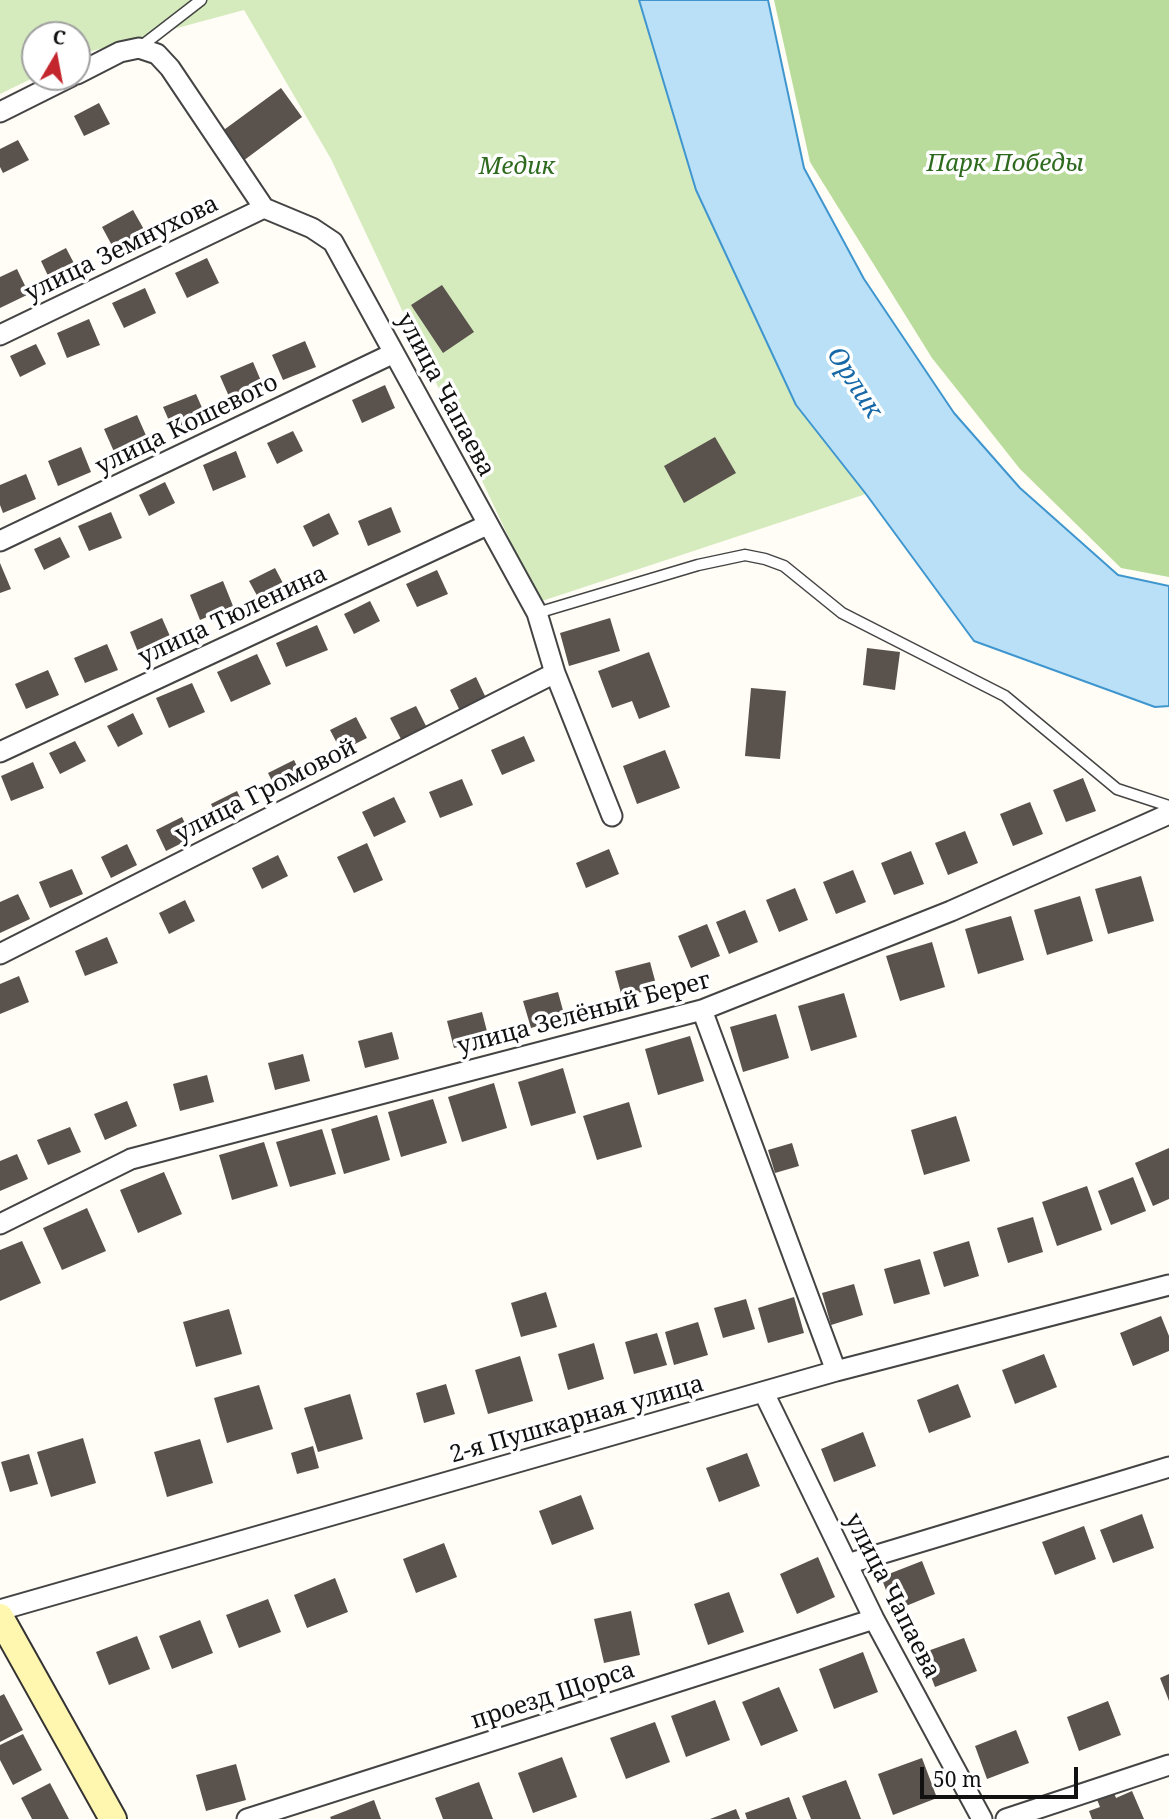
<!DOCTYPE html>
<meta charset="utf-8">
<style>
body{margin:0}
#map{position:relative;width:1169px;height:1819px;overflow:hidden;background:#fffdf5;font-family:"Noto Serif",serif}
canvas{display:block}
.north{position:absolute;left:21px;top:21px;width:70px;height:70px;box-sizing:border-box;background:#fff;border:2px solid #a0a0a0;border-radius:50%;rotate:10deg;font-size:19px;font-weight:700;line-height:28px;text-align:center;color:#111}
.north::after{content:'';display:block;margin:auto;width:24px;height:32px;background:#c4262e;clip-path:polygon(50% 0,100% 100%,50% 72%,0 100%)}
.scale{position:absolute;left:920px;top:1767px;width:158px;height:32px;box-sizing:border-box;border:4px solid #111;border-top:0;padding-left:9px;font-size:21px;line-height:24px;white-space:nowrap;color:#111;-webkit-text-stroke:5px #fff;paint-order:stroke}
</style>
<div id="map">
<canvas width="1169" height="1819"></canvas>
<div class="north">С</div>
<div class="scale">50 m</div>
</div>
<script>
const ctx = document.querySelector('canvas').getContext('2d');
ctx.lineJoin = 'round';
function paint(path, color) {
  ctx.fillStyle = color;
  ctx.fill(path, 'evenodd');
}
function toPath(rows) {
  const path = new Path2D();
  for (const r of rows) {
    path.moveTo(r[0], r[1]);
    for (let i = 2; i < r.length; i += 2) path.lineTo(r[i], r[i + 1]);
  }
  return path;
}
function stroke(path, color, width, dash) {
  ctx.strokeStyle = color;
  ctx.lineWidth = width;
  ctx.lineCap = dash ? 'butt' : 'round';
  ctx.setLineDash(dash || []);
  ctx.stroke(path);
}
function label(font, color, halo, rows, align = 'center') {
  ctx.font = font + ' "Noto Serif",serif';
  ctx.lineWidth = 7;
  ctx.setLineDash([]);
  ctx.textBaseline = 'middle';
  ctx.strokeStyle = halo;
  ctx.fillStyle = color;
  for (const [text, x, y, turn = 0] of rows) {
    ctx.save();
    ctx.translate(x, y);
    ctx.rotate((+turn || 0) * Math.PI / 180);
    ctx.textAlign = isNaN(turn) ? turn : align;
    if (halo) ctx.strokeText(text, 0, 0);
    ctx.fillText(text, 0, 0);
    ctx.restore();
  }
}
paint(toPath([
 [0,0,639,0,696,190,796,405,866,494,539,602,331,159,244,10,77,55,77,35,35,35,35,77,0,94]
]), '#d5ebbd');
paint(toPath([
 [774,0,1169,0,1169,577,1121,568,1020,469,932,358,810,162]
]), '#b9dc9c');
const water = toPath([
 [639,0,768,0,804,168,864,279,954,413,1020,488,1118,575,1169,586,1169,706,1155,707,974,641,866,494,796,405,696,190,639,0]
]);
paint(water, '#b9e0f7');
stroke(water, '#3f96cf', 2);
paint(toPath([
 [281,88,302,117,243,161,221,132],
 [99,103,110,124,84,136,74,116],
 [18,140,29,160,3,173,0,167,0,149],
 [133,210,146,233,115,251,102,227],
 [66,248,77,269,51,282,41,261],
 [207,258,219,283,187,298,175,273],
 [17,269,29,294,0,308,0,277],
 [442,285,474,332,443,353,411,305],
 [145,288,156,313,124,328,112,303],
 [89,319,100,345,67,358,57,333],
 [305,341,316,367,283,380,272,355],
 [36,344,46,364,20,377,10,356],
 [253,362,264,388,231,401,220,376],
 [385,385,395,408,362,423,352,400],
 [196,394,207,419,174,432,163,407],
 [137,415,148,440,115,454,104,429],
 [293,431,303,451,277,464,267,443],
 [715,437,736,473,684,503,664,466],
 [81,447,91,472,58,486,48,461],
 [236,451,246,477,213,491,203,465],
 [26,474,36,499,3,513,0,505,0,485],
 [165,482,175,503,149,516,139,495],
 [391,507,401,532,368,546,358,521],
 [111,512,122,538,89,551,78,526],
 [329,513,339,534,313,547,303,526],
 [60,537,70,557,44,570,34,549],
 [0,563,11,589,0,593],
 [275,568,286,589,260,601,249,581],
 [437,570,448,594,417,607,406,584],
 [223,581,233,606,200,620,190,595],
 [370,601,380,621,354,634,344,614],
 [162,618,173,643,140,657,130,632],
 [610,618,620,651,569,666,560,633],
 [317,625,328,650,286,667,276,643],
 [107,644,118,670,85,683,74,658],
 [867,648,900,652,895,690,863,685],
 [649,652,670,707,639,719,632,701,612,708,598,671],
 [257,654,271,684,231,702,217,672],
 [48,670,59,695,26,709,15,684],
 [476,677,486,698,460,711,450,690],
 [192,683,205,712,169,728,156,698],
 [751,688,786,691,780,759,745,756],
 [416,706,426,726,401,739,390,718],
 [133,713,143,734,118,747,107,726],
 [356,717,367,738,341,751,330,730],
 [524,736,535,761,502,775,491,750],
 [75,741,86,761,60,774,49,753],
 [665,750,680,788,637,804,623,766],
 [294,760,304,781,278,793,268,773],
 [33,762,44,788,11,801,1,776],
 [1083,778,1096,811,1066,822,1053,790],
 [462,779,473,805,440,818,429,792],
 [237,791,247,812,221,825,211,804],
 [394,797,406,822,374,837,362,812],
 [1030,802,1043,834,1013,846,1000,814],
 [182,817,192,838,166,851,156,830],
 [965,831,978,863,948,875,935,843],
 [367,843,383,880,354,893,337,857],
 [127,844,137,865,111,878,101,857],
 [609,849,619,874,586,888,576,863],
 [911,851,924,884,894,895,881,863],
 [278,855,288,876,262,889,252,868],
 [72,869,83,894,50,908,39,882],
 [853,870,866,902,836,914,823,882],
 [1141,876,1154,921,1108,934,1095,889],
 [795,888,808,920,779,932,766,900],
 [18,894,30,919,0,933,0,902],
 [1080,896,1093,941,1047,955,1034,910],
 [185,900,195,921,169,934,159,913],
 [745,910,758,942,729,954,716,922],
 [1011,916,1024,960,978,974,965,929],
 [707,924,720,956,691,968,678,936],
 [107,937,118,963,85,976,75,951],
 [932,942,945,987,900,1001,886,956],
 [650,962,657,988,622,997,615,971],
 [19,976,29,1002,0,1014,0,984],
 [558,992,565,1018,531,1028,523,1001],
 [844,993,857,1037,811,1051,798,1006],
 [482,1012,489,1039,454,1048,447,1021],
 [776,1014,789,1058,743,1072,730,1027],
 [392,1032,399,1059,365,1068,358,1041],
 [690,1036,704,1081,658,1095,645,1049],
 [303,1054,310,1081,275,1090,268,1063],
 [563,1068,576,1113,531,1126,518,1082],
 [207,1075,214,1102,180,1111,173,1084],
 [494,1083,507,1128,462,1142,448,1097],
 [433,1099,447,1143,401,1157,388,1112],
 [127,1101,137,1126,105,1140,94,1114],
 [629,1102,642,1147,597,1160,583,1116],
 [377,1115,390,1160,344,1174,331,1129],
 [956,1116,970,1161,924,1175,911,1130],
 [70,1127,81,1152,48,1165,37,1140],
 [322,1129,336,1174,290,1187,276,1142],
 [264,1142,278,1186,232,1200,219,1155],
 [792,1143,799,1166,775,1173,768,1150],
 [1169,1148,1169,1199,1153,1206,1135,1163],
 [17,1154,28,1179,0,1191,0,1161],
 [164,1172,182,1214,138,1233,120,1190],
 [1133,1177,1146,1211,1111,1225,1098,1191],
 [1087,1186,1102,1230,1057,1246,1042,1202],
 [87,1208,106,1251,62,1270,43,1228],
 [1033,1217,1043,1252,1008,1263,997,1228],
 [22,1241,41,1283,0,1301,0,1250],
 [969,1241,979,1276,944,1287,933,1252],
 [920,1259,930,1294,894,1304,884,1269],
 [854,1284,863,1315,831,1325,822,1293],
 [546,1292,557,1327,521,1337,511,1303],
 [794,1297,804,1333,768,1343,758,1308],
 [746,1299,755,1329,723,1338,714,1308],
 [229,1309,242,1354,196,1367,183,1322],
 [1161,1316,1169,1336,1169,1351,1133,1366,1120,1333],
 [698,1322,708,1355,674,1365,665,1332],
 [657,1333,667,1365,634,1374,625,1342],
 [594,1343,604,1379,568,1390,558,1354],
 [1044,1354,1057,1387,1015,1404,1002,1370],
 [520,1356,533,1401,488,1414,475,1370],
 [446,1384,455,1414,424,1423,416,1393],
 [958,1384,971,1417,929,1433,917,1400],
 [259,1385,273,1429,227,1443,214,1398],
 [350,1394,363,1439,318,1452,304,1408],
 [863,1432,876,1466,834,1482,821,1449],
 [83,1438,96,1483,51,1497,37,1452],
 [200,1439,213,1483,167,1497,154,1452],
 [313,1446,319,1468,297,1474,291,1453],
 [747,1453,760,1486,719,1502,706,1468],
 [29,1454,38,1484,10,1492,1,1462],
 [581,1495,594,1529,552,1545,539,1511],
 [1142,1514,1154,1548,1113,1563,1100,1530],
 [1084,1526,1096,1559,1055,1575,1042,1542],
 [444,1543,457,1577,416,1593,403,1559],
 [818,1557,835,1597,797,1614,780,1574],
 [922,1561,935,1594,894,1611,881,1577],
 [335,1578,348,1612,307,1628,294,1595],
 [729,1592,744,1632,708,1645,694,1604],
 [268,1599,281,1632,239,1648,226,1615],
 [631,1611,640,1655,604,1663,594,1619],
 [200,1620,213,1653,172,1669,159,1636],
 [137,1636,150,1669,109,1685,96,1652],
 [964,1638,977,1671,935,1687,922,1653],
 [863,1652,878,1692,834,1709,819,1669],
 [1169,1674,1169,1701,1160,1678],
 [779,1687,798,1731,761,1746,742,1702],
 [4,1694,23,1730,0,1742,0,1696],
 [715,1700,730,1740,686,1757,671,1716],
 [1108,1701,1121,1735,1079,1751,1067,1717],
 [655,1722,670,1762,626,1779,610,1738],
 [1016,1730,1029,1763,987,1779,975,1746],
 [23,1734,42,1770,13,1785,0,1760,0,1745],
 [562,1757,577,1797,533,1813,518,1773],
 [922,1758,937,1798,893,1815,878,1774],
 [236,1764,246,1800,206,1811,196,1775],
 [846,1780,861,1819,811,1819,802,1796],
 [479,1782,493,1819,443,1819,435,1798],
 [50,1783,69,1819,32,1819,21,1798],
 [1113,1790,1116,1798,1132,1791,1144,1819,1092,1819,1089,1811,1100,1807,1096,1797],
 [789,1797,797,1819,747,1819,745,1813],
 [374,1800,381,1819,331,1819,330,1817],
 [736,1809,740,1819,710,1819]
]), '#5a524d');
const lane = toPath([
 [139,48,201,0],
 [537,613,698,565,745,555,765,559,784,566,842,613,1005,696,1117,789,1169,806]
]);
const street = toPath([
 [77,74,120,52,139,48,157,54,170,68,264,208,312,228,333,242,537,613,555,673,612,816],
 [0,112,70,77],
 [0,335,264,208],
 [0,541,394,353],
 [0,752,487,525],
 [0,954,555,673],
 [702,1010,836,1371],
 [0,1224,131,1159,702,1010,951,911,1169,814],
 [764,1393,874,1619,982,1819],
 [847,1564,1169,1467],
 [0,1610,836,1371,1169,1285],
 [247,1819,874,1619],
 [1006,1819,1169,1765]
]);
const secondary = toPath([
 [0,1617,113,1819]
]);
stroke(lane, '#444', 13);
stroke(street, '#444', 23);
stroke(secondary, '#333', 30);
stroke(lane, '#fff', 10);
stroke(street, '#fff', 19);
stroke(secondary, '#fff6b0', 26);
label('italic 24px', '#2f6b1f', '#fff', [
 ["Парк Победы",1005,164],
 ["Медик",517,167]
]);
label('24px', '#111', '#fff', [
 ["улица Земнухова",122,249,-26],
 ["улица Чапаева",445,395,62],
 ["улица Кошевого",187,425,-26],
 ["улица Тюленина",233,616,-25],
 ["улица Громовой",266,791,-27],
 ["улица Зелёный Берег",584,1014,-15],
 ["2-я Пушкарная улица",577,1420,-16],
 ["улица Чапаева",892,1596,63],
 ["проезд Щорса",553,1696,-18]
]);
label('italic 26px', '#1768a6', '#fff', [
 ["Орлик",854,383,57]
]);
</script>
